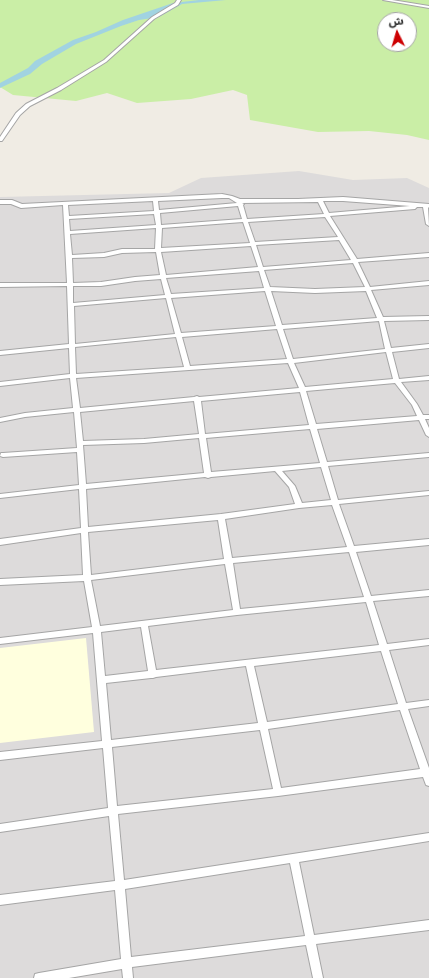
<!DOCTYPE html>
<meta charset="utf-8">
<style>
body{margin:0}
#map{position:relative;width:429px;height:978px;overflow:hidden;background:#f0ece4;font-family:"Titillium Web","Noto Sans Arabic",sans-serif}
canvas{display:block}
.north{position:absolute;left:377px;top:12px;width:40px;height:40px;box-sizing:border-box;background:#fff;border:1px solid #a5a5a5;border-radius:50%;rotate:355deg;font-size:11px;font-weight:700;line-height:16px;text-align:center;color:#1e1e1e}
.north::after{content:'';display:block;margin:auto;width:14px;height:18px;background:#cd0002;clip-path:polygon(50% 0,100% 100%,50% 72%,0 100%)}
</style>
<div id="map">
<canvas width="429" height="978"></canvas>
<div class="north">ش</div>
</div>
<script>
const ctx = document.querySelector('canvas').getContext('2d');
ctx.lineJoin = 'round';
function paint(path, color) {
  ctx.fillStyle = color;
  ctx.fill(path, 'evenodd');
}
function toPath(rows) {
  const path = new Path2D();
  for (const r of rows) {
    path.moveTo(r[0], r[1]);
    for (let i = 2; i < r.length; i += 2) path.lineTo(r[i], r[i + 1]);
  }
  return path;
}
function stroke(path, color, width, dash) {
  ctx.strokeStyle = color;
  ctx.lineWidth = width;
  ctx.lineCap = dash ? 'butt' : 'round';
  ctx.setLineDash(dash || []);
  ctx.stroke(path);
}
paint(toPath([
 [299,171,353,180,407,178,429,188,429,978,0,978,0,197,169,193,201,178]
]), '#dddbdb');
paint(toPath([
 [86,638,94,732,0,743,0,648]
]), '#ffffde');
paint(toPath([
 [0,0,429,0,429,140,407,135,369,131,318,132,250,120,247,95,233,90,191,99,137,103,107,93,76,101,13,95,0,87],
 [385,20,409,20,409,44,385,44]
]), '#caeea6');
paint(toPath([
 [199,0,226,0,182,4,159,17,139,20,121,26,76,44,42,64,30,74,0,88,0,83,28,68,35,61,73,40,96,32,123,20,173,3]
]), '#a1d3e1');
const minor = toPath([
 [177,0,181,0,178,5,154,19,106,62,61,90,30,106,20,115,2,141,0,141,0,137,16,113,26,104,57,88,104,60,152,17,175,3,177,0],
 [383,0,392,0,429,6,429,8,383,0],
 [222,194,232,196,240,199,298,199,343,197,429,204,429,208,428,207,429,226,426,224,423,207,417,207,415,209,330,216,357,259,429,253,429,257,358,262,370,287,429,281,429,285,371,290,383,317,429,316,429,320,384,321,391,348,429,344,429,348,392,352,399,379,429,376,429,380,401,382,417,404,423,415,429,415,429,419,425,419,429,428,429,437,426,435,419,420,317,429,327,462,429,453,429,457,328,466,338,500,429,491,429,495,339,504,354,546,429,539,429,545,356,552,371,596,429,590,429,596,373,601,387,644,429,639,429,645,389,650,406,703,429,700,429,706,408,709,429,768,429,786,426,785,423,777,278,796,118,814,124,880,429,833,429,841,299,862,314,935,429,920,429,930,316,944,323,978,313,978,306,945,132,967,133,978,123,978,122,969,69,978,34,978,35,974,39,973,121,959,115,890,0,905,0,895,115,881,109,816,0,832,0,824,108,808,103,748,0,760,0,752,102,741,93,633,0,644,0,638,92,627,84,581,0,585,0,579,83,575,81,533,0,545,0,539,81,528,79,489,0,498,0,494,79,485,77,452,3,457,0,456,1,453,3,453,77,448,74,412,25,417,0,422,0,418,25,413,73,408,70,378,0,386,0,382,70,374,69,348,0,355,0,351,69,344,67,286,0,287,0,283,67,283,63,205,21,208,11,204,0,204,0,200,12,200,22,204,222,194],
 [222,198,229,198,237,203,159,210,158,201,222,198],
 [153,201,154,211,69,216,68,205,153,201],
 [323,201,343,201,410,206,329,213,323,201],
 [318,202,324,214,247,219,243,205,244,204,242,203,318,202],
 [238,206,242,219,161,225,160,213,238,206],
 [154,214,156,225,70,231,69,219,154,214],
 [325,217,338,237,255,242,248,222,325,217],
 [243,222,250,243,161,248,162,228,243,222],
 [156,228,155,249,122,249,104,253,72,255,70,234,156,228],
 [339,240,351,260,263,267,256,245,339,240],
 [251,246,258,267,166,275,161,252,251,246],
 [156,252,160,275,135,277,101,282,73,283,72,258,104,257,122,253,156,252],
 [353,263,365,287,315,289,270,287,264,270,353,263],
 [259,271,264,288,171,294,166,278,259,271],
 [161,279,165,295,73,303,73,286,101,286,135,281,161,279],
 [265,291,276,326,181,333,171,298,265,291],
 [271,291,315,293,366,291,377,318,282,325,271,291],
 [166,298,175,334,75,344,74,306,166,298],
 [379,321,385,349,293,359,283,329,379,321],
 [277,329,287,359,190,366,182,337,277,329],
 [176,337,184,367,76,374,75,347,176,337],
 [386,352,393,379,305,387,294,363,386,352],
 [288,363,299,388,199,397,197,396,194,397,80,408,76,378,288,363],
 [395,383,412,405,417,416,316,424,306,391,395,383],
 [300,392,309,425,205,434,201,401,300,392],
 [194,401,199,434,144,439,83,441,80,412,194,401],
 [310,429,320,463,211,472,206,438,310,429],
 [199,438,204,473,86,484,83,445,144,443,199,438],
 [321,467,331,500,302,503,295,486,282,471,321,467],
 [275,471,289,487,295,504,221,514,88,527,86,489,205,477,208,478,211,477,275,471],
 [332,505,347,547,232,558,225,519,299,508,332,505],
 [218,520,224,559,91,575,88,532,218,520],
 [349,552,364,597,240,609,233,563,349,552],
 [225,564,233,610,100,626,91,580,225,564],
 [366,602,379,645,156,670,148,626,237,615,366,602],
 [141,627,148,671,105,676,101,632,141,627],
 [381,651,398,704,267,722,254,666,381,651],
 [246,666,258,723,111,740,106,683,151,678,153,678,156,677,246,666],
 [400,710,420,769,281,788,268,729,400,710],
 [260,730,273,789,117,806,112,747,260,730],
 [290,863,305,936,131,957,125,889,290,863]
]);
stroke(minor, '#a5a5a5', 2);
paint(minor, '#fff');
</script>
